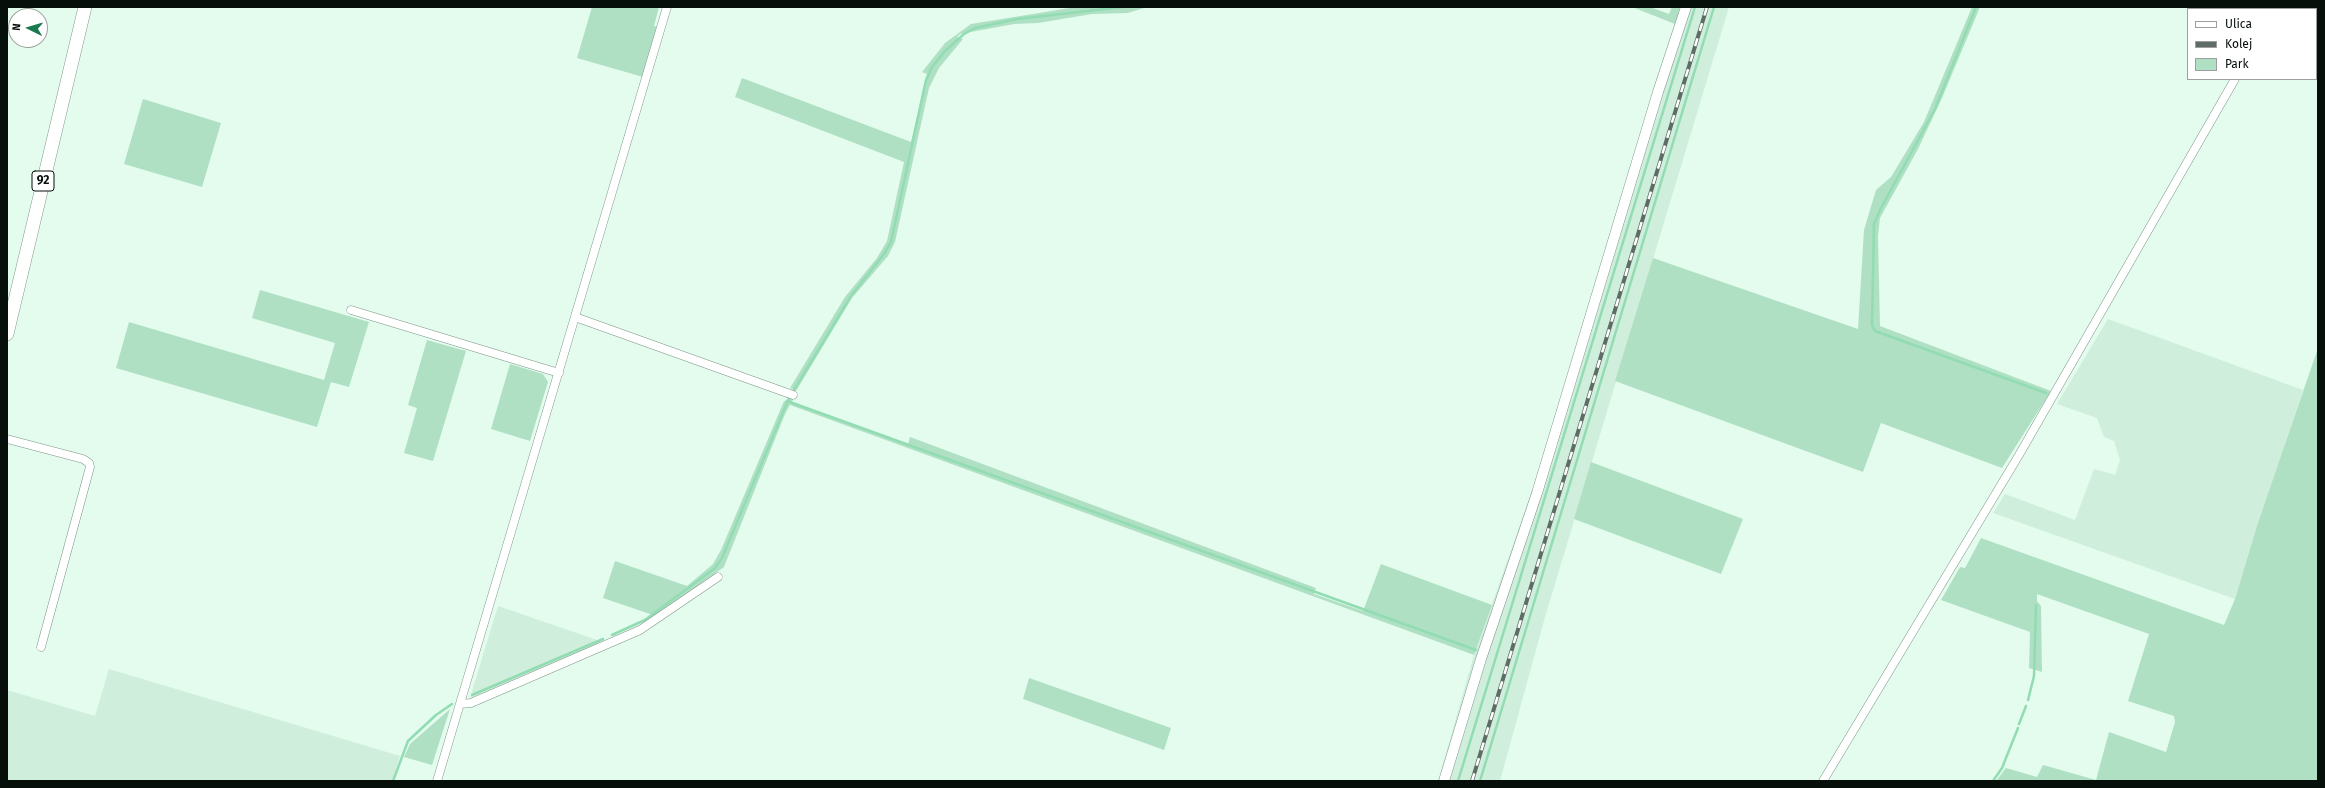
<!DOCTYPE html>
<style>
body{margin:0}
#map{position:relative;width:2325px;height:788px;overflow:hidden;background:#e3fced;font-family:"Fira Sans",sans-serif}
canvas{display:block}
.frame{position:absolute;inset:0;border:8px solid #070f0b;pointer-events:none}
.legend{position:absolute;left:2187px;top:8px;width:130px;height:72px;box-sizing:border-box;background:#fff;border:1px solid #9c9f9d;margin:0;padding:5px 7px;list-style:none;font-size:12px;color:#070f0b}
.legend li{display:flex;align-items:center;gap:8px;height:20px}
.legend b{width:20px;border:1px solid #9c9f9d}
.north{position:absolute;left:8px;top:8px;width:40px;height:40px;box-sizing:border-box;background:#fff;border:1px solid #9c9f9d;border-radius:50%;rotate:275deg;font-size:11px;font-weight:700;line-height:16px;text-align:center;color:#070f0b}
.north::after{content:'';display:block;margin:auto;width:14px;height:18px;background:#1a794f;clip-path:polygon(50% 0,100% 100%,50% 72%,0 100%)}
</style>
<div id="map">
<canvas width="2325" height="788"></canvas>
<div class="frame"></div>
<ul class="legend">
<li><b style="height:5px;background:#fff"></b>Ulica</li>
<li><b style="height:5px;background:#5d6c64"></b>Kolej</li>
<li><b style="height:11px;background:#b0e0c4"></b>Park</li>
</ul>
<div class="north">N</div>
</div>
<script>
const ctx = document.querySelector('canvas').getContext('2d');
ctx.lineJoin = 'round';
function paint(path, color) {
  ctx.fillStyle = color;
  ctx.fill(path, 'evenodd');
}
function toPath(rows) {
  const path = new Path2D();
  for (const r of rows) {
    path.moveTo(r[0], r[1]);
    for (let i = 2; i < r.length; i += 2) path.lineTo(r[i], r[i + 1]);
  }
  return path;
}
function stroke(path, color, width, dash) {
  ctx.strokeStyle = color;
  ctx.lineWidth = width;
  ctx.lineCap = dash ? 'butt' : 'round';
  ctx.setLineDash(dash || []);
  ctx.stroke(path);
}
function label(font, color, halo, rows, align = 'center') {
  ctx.font = font + ' "Fira Sans",sans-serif';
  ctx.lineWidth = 3;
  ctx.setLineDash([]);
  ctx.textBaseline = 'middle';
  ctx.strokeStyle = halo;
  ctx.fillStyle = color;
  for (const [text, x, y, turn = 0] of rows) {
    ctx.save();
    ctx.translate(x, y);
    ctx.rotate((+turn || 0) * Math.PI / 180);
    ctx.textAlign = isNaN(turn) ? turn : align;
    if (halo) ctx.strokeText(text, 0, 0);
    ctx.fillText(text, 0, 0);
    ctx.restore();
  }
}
paint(toPath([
 [1680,7,1729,7,1545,617,1500,781,1438,781,1474,655,1533,488],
 [2108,319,2303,390,2235,599,1993,513,2005,494,2075,520,2094,469,2115,475,2120,460,2114,441,2104,437,2097,418,2057,404],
 [498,606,603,642,470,698],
 [109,669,400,756,392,781,7,781,7,690,95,716]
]), '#cfeedb');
paint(toPath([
 [592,7,659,7,654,26,658,27,643,77,577,58],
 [1076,7,1147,7,1128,13,1092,14,1038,23,1014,24,960,34,957,37,963,39,939,68,929,88,895,242,888,256,852,298,796,391,790,388,845,297,877,258,887,241,904,162,735,97,742,78,911,142,927,74,922,72,945,43,971,24],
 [1632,7,1650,7,1669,14,1672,7,1680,7,1675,24],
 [1972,7,1980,7,1942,98,1918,149,1880,218,1878,236,1880,326,2051,391,2002,468,1881,423,1863,472,1615,381,1653,258,1858,329,1864,230,1876,190,1891,177,1924,122],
 [143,99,221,123,202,187,124,164],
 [260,290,369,322,349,387,331,382,317,427,116,368,129,322,324,380,335,343,252,318],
 [427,340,466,351,433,461,404,453,417,408,408,405],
 [2318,348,2318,781,1996,781,2006,768,2037,777,2043,765,2096,780,2109,732,2166,752,2175,722,2174,716,2128,701,2149,634,2037,594,2037,601,2041,606,2042,672,2029,668,2030,632,1941,600,1960,567,1965,568,1981,538,2224,625,2235,599,2258,523],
 [510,364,543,374,548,382,530,441,491,429],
 [790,397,793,399,792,403,908,444,910,437,1316,588,1314,594,1363,611,1381,564,1492,605,1474,655,790,405,785,414,724,567,656,616,603,598,615,561,687,586,713,564,721,550,784,401,788,401],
 [1591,462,1743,519,1721,574,1574,519],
 [1029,678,1171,728,1164,750,1023,699],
 [450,709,432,765,404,757,410,744]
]), '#b0e0c4');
stroke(toPath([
 [1976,7,1935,109,1880,210,1874,224,1872,325,1875,331,2046,393],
 [794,390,851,296,884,254,891,242,926,80,932,67,945,51,964,34,975,28,1017,19,1123,7],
 [787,401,1476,650],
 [612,635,645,620,715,568,722,558,789,398],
 [472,695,603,639],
 [2028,700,2034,676,2036,605],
 [2019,724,2026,706],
 [393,781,408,741,436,715,452,704],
 [1458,781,1695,7],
 [1480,781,1714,7],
 [1993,781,2002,768,2018,728]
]), '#91dcb2', 2.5);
const minor = toPath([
 [2275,9,2276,7],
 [351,310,559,373],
 [575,317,793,395],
 [7,439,83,459,89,463,90,467,41,647],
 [460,704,471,703,640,630,718,577],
 [437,781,667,7],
 [1823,781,2019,455,2235,79]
]);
const tertiary = toPath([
 [1444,781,1481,659,1537,493,1658,92,1686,7]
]);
const primary = toPath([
 [7,334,85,7]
]);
stroke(minor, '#7e9487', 9);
stroke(tertiary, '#7e9487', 11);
stroke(primary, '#7e9487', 14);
stroke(minor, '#fff', 8);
stroke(tertiary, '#fff', 10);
stroke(primary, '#fff', 13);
const rail = toPath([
 [1472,781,1707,7]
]);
stroke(rail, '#5d6c64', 4);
stroke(rail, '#fff', 2.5, [8]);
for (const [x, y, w] of [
 [43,181,22]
]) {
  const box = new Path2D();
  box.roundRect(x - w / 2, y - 10, w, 20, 3);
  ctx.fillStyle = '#fff';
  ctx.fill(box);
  stroke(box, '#070f0b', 1);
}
label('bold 12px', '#070f0b', null, [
 ["92",43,181]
]);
</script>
